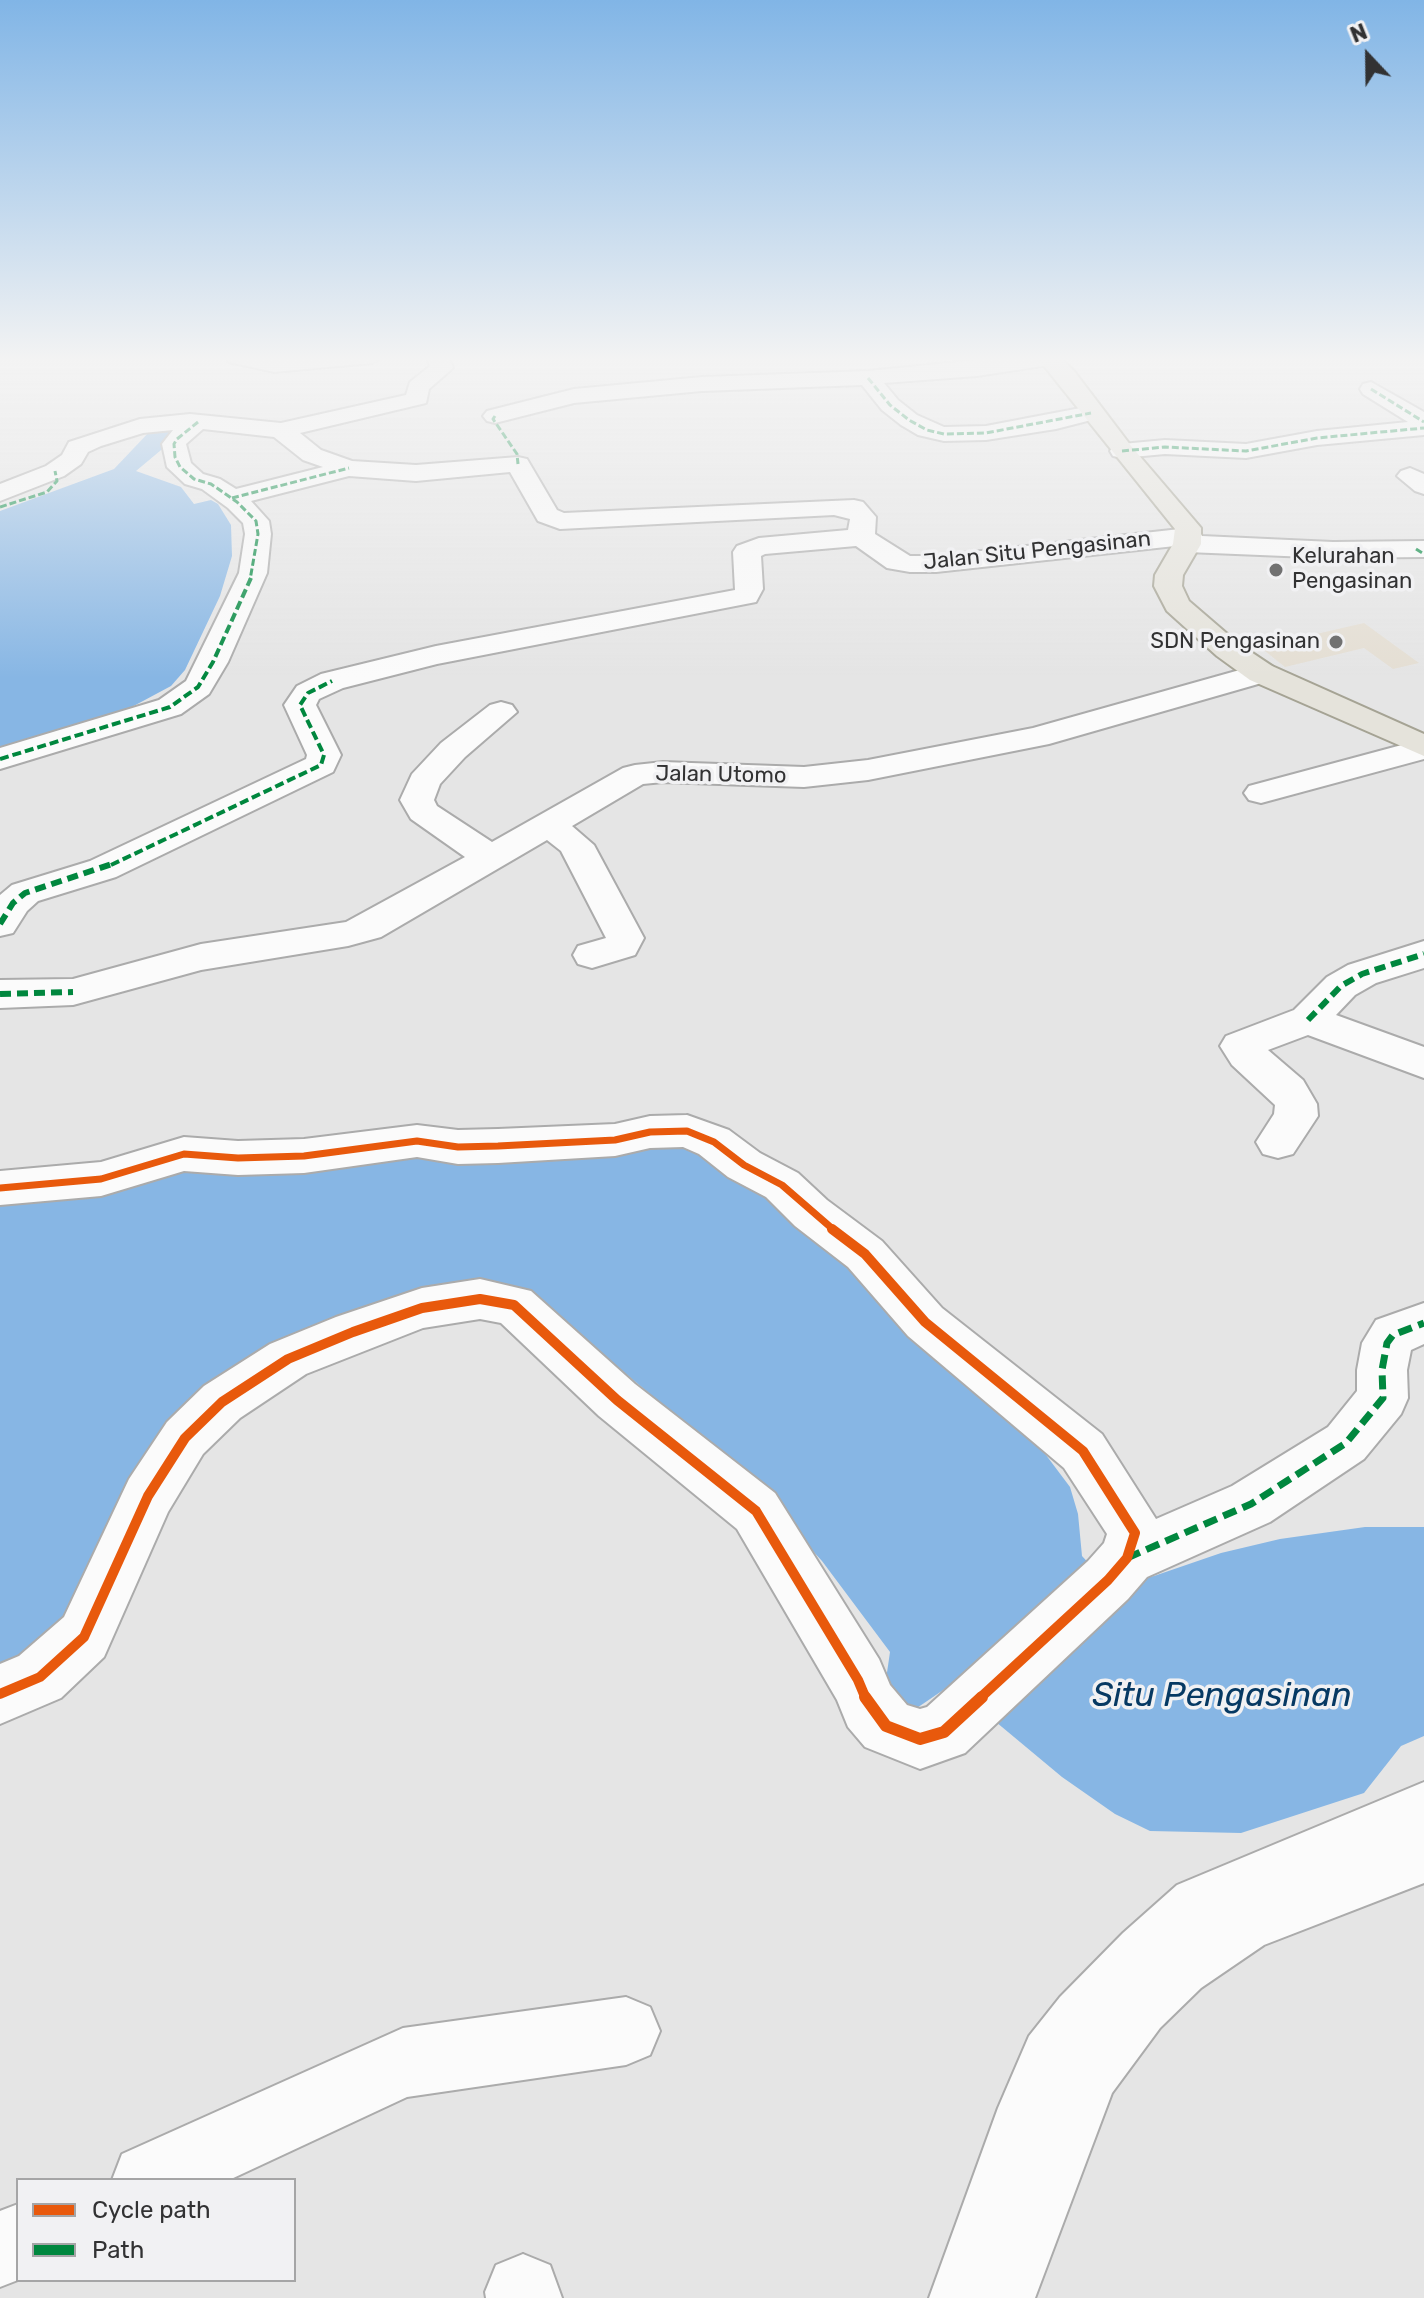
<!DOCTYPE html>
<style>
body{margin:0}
#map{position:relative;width:1424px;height:2298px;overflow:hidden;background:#e5e5e5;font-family:Rubik,sans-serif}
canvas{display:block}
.legend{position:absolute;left:16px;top:2178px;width:280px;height:104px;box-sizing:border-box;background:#f1f1f3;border:2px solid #a5a5a6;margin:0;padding:10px 14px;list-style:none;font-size:24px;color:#323233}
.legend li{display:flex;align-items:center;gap:16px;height:40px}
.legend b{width:40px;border:2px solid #a5a5a6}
.north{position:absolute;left:1328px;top:16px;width:80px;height:80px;-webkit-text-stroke:6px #f1f1f3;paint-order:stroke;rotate:338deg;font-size:22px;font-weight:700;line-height:32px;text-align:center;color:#323233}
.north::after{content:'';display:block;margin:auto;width:28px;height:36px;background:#323233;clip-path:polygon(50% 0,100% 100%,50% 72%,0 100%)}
</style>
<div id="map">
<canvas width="1424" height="2298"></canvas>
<ul class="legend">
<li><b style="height:10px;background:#e8590c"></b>Cycle path</li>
<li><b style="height:10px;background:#00873e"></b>Path</li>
</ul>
<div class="north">N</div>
</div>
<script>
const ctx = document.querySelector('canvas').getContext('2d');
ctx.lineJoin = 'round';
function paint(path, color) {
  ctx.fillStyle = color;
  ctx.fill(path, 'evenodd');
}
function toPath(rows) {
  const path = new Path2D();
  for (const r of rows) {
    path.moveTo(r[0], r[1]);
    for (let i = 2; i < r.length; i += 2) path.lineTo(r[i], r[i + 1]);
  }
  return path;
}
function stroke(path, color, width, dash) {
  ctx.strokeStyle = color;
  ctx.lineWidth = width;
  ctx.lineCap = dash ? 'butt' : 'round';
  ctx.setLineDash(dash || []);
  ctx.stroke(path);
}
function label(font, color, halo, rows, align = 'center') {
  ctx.font = font + ' Rubik,sans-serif';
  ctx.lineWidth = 7;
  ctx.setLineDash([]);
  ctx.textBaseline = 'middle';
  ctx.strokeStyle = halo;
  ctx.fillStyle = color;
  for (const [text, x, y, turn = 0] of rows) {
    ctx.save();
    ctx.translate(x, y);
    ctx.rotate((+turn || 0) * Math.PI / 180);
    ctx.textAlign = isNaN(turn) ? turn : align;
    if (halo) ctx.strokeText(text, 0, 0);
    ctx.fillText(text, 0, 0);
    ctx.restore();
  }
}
paint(toPath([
 [1364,623,1419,663,1393,669,1364,648,1285,667,1260,647]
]), '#e4ded3');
paint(toPath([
 [191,425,136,471,181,487,194,504,211,500,218,504,231,525,232,556,220,596,185,670,171,686,115,716,0,752,0,511,114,469,151,430],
 [654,1144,686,1148,715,1161,771,1194,994,1403,1046,1455,1070,1487,1078,1514,1082,1556,1108,1584,1154,1576,1221,1553,1280,1539,1365,1527,1424,1527,1424,1736,1401,1746,1364,1793,1241,1833,1150,1831,1115,1814,1062,1777,972,1702,955,1682,911,1712,883,1700,890,1652,822,1561,728,1459,542,1304,520,1294,244,1376,81,1607,0,1681,0,1202,139,1173,363,1155]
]), '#87b6e4');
const minor = toPath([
 [264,356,274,358,383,356,372,363,274,372,229,362,226,357,264,356],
 [426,356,448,356,453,368,429,389,426,403,300,433,321,450,352,461,416,465,518,457,527,459,557,510,564,513,854,500,863,502,876,517,875,534,910,556,936,556,1189,528,1199,530,1202,536,1333,542,1424,541,1424,557,1333,558,1187,552,1175,546,936,572,910,572,887,568,856,546,765,554,761,556,763,589,756,602,437,664,343,688,319,699,316,705,341,755,333,772,116,877,38,901,27,911,13,933,0,936,0,895,12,885,90,861,306,759,307,755,284,705,297,686,321,674,436,646,735,590,733,552,737,546,759,538,848,530,850,519,834,515,560,529,538,521,510,472,416,481,349,476,251,501,269,521,271,534,267,573,228,662,209,694,181,714,0,769,0,748,159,700,186,681,239,573,245,534,243,523,228,508,202,489,185,484,167,467,162,444,173,430,143,433,101,446,88,452,81,464,64,476,0,501,0,484,46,466,62,455,69,442,140,419,190,414,281,423,406,395,410,382,430,366,426,356],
 [203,429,274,437,303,460,323,467,236,489,220,479,203,474,191,463,186,444,203,429],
 [1017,356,1060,358,1049,365,977,376,884,383,898,400,917,415,944,427,986,426,1091,406,1099,408,1103,413,1099,418,1056,429,986,440,944,441,918,435,901,425,882,410,862,385,702,391,574,403,495,423,487,421,483,416,487,411,574,389,702,377,868,371,1017,356],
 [1371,382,1424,412,1424,435,1317,445,1246,458,1165,454,1122,458,1113,456,1110,451,1113,446,1122,444,1165,440,1246,444,1317,431,1408,422,1363,394,1360,389,1363,384,1371,382],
 [1410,468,1424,474,1424,494,1415,491,1397,476,1401,471,1410,468],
 [1261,664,1272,666,1276,673,1272,680,1049,744,868,780,804,787,663,782,643,784,572,826,594,845,644,938,635,955,592,968,578,964,573,955,578,946,606,938,561,851,547,840,381,937,348,946,201,970,73,1005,0,1008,0,980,73,979,201,944,346,922,465,857,411,819,400,800,412,774,441,743,490,705,501,702,512,705,517,712,465,757,440,784,434,800,437,806,492,842,623,768,635,765,663,762,804,767,868,760,1033,728,1261,664],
 [1424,739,1424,759,1261,803,1249,800,1244,793,1249,786,1424,739],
 [1424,941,1424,968,1376,983,1355,995,1336,1015,1424,1047,1424,1078,1308,1035,1268,1050,1303,1080,1317,1104,1318,1116,1293,1154,1278,1158,1263,1154,1256,1142,1274,1114,1275,1105,1232,1065,1220,1046,1226,1036,1294,1010,1327,977,1348,965,1424,941],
 [687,1115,729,1130,760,1153,798,1173,827,1200,882,1241,942,1308,1102,1434,1156,1519,1232,1486,1328,1427,1357,1391,1357,1370,1362,1343,1376,1320,1424,1303,1424,1344,1411,1350,1407,1370,1408,1398,1401,1414,1364,1459,1270,1522,1147,1577,1128,1599,965,1753,920,1769,865,1747,848,1727,837,1700,737,1529,599,1416,501,1323,480,1319,423,1328,306,1374,240,1418,203,1454,168,1512,104,1657,61,1698,0,1724,0,1664,19,1656,64,1617,129,1479,167,1422,204,1386,270,1344,336,1317,422,1288,480,1279,531,1291,635,1384,775,1493,879,1659,890,1685,907,1705,920,1709,927,1707,1088,1561,1104,1543,1107,1534,1064,1468,908,1336,848,1267,795,1226,766,1197,728,1177,699,1154,683,1147,650,1148,615,1156,498,1163,458,1164,417,1157,304,1173,238,1175,184,1171,101,1196,0,1205,0,1171,101,1162,184,1137,238,1141,304,1139,417,1125,458,1130,498,1129,615,1124,650,1116,687,1115],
 [1424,1782,1424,1883,1264,1945,1201,1988,1160,2028,1112,2093,1035,2298,929,2298,998,2108,1029,2036,1060,1997,1123,1933,1177,1885,1424,1782],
 [626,1997,650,2007,660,2031,650,2055,626,2065,407,2097,229,2180,112,2180,122,2154,403,2028,626,1997],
 [18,2204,18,2280,0,2287,0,2211,18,2204],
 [523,2254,550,2265,562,2298,486,2298,485,2292,496,2265,523,2254]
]);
const major = toPath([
 [1036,356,1059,356,1074,371,1131,446,1201,528,1201,544,1183,575,1182,586,1189,601,1239,644,1272,666,1424,734,1424,756,1250,680,1217,656,1167,611,1154,586,1155,575,1173,544,1175,529,1036,356]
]);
stroke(minor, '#ababab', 4);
stroke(major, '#a5a394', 4);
paint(minor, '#fbfbfb');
paint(major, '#e5e3db');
stroke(toPath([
 [868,378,890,405,909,420,927,430,944,434,986,433,1091,413],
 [1371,389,1424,422],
 [495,416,493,419,517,454,518,464],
 [198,422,177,439,174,444,175,457,180,467,194,479,211,484,237,502,256,521,258,534,250,580],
 [1122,451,1165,447,1246,451,1317,438,1424,428],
 [232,498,349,468],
 [0,507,47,492,57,481,55,471],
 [1416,549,1424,554]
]), '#00873e', 3, [7, 3]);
stroke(toPath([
 [0,759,170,707,198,687,213,662,251,578],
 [111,865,321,765,324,755,300,705,308,693,332,681]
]), '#00873e', 4, [9, 4]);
stroke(toPath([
 [0,924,13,903,25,893,115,863],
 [0,994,73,992],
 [1308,1020,1341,986,1362,974,1424,954]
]), '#00873e', 6, [11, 6]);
stroke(toPath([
 [1127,1558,1251,1504,1346,1443,1383,1398,1382,1370,1387,1343,1393,1335,1424,1323]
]), '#00873e', 7, [14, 7]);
stroke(toPath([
 [0,1188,101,1179,184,1154,238,1158,304,1156,417,1141,458,1147,498,1146,615,1140,650,1132,687,1131,714,1142,744,1165,782,1185,835,1231]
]), '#e8590c', 7);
stroke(toPath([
 [832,1229,865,1254,925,1322,1083,1451,1135,1533,1127,1558,1108,1580,979,1699],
 [0,1694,40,1677,84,1637,148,1496,185,1438,222,1402,288,1359,353,1332,422,1308,480,1299,514,1305,617,1400,756,1511,858,1680,866,1699]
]), '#e8590c', 10);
stroke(toPath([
 [865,1697,886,1726,920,1739,944,1732,982,1697]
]), '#e8590c', 12);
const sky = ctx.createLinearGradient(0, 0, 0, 678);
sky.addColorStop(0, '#81b5e6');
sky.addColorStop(0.53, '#f3f3f3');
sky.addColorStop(1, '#f3f3f300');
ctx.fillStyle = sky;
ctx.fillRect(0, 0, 1424, 678);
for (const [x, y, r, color] of [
 [1276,570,8,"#717171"],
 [1336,642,8,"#717171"]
]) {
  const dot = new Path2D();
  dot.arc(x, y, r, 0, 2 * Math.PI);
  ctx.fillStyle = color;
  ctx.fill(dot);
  stroke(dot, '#f1f1f3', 3);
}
label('22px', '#323233', '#f1f1f3', [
 ["Jalan Situ Pengasinan",1037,551,-6],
 ["Jalan Utomo",721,775,1]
]);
label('22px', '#323233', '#f1f1f3', [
 ["Kelurahan",1292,557],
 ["Pengasinan",1292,582],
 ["SDN Pengasinan",1320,642,"right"]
], 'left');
label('italic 34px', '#063963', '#f1f1f3', [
 ["Situ Pengasinan",1222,1696]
]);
</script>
